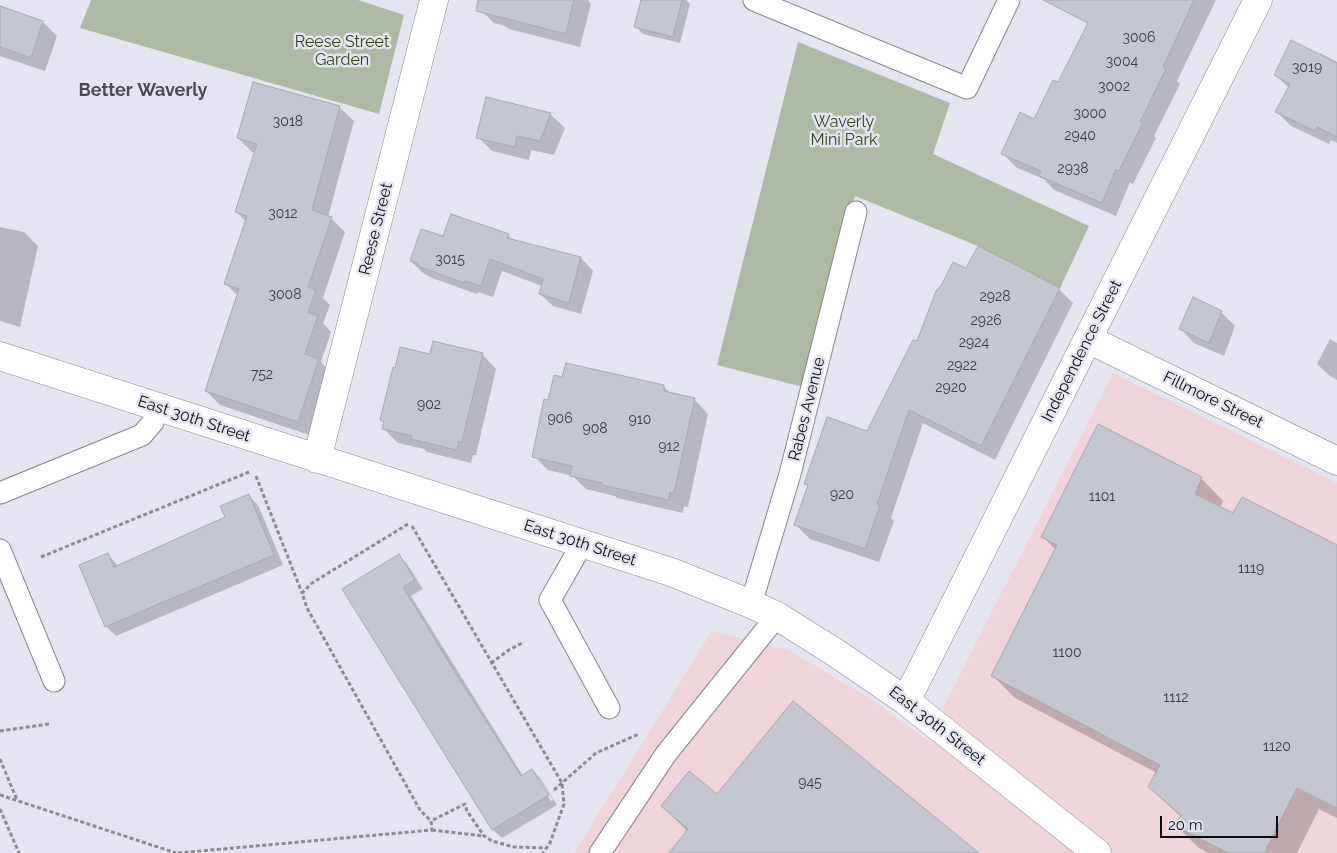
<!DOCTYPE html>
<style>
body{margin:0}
#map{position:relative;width:1337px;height:853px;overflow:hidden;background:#e4e5f0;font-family:Raleway,sans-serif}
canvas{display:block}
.scale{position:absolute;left:1160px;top:816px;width:118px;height:22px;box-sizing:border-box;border:2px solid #0c0c10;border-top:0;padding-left:6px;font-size:15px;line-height:18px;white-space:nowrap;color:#0c0c10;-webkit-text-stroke:4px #e4e5f0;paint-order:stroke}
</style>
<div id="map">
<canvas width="1337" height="853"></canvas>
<div class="scale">20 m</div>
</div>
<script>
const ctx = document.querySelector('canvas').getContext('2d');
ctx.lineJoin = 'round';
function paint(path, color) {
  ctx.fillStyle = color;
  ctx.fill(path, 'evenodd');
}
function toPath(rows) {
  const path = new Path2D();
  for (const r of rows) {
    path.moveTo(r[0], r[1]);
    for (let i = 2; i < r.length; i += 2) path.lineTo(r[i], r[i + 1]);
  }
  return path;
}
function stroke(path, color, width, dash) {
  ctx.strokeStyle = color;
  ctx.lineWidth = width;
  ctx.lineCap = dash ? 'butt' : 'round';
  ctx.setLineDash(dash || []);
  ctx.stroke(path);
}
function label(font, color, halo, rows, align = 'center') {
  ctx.font = font + ' Raleway,sans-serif';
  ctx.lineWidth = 5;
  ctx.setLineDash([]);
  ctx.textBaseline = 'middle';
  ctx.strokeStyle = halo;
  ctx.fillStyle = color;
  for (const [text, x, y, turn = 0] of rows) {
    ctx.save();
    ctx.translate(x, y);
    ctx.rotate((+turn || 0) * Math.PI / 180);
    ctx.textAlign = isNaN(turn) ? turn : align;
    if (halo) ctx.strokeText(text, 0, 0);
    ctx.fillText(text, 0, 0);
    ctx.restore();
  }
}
paint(toPath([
 [1113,373,1337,483,1337,853,574,853,712,631,789,650,866,696,927,740]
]), '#efd4d9');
paint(toPath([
 [91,0,358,0,404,15,379,114,80,28],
 [798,42,950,103,933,154,1089,226,1060,288,978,246,855,196,803,387,717,365]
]), '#adb9a2');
paint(toPath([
 [483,0,588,0,591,4,580,47,509,29,505,26,494,23,480,9],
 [643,0,686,0,690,4,680,43,643,34,636,27],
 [1079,0,1216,0,1177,81,1180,84,1154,136,1156,138,1133,184,1130,182,1116,216,1054,190,1044,179,1017,168,1003,154,1034,121,1059,84,1088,24,1084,20],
 [0,7,43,22,57,36,45,71,0,56],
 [1320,53,1337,62,1337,143,1331,140,1329,144,1291,126,1277,112,1289,88,1275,75,1319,55],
 [339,107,354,121,328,217,331,218,345,232,323,298,330,305,323,323,331,332,321,362,332,374,312,436,220,405,206,391,238,296,226,284,246,222,236,211,256,153,252,152,238,138],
 [550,114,565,128,554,155,531,150,529,160,492,151,478,137],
 [0,227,24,232,38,246,20,327,0,321],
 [508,235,515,242,581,258,593,271,581,314,553,306,540,294,542,286,502,271,493,297,478,292,477,294,432,278,423,273,411,261,444,238],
 [967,270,1059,289,1073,303,995,460,923,423,891,518,894,521,879,562,810,539,796,525,809,487,806,484,867,432,918,343],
 [1221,312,1235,326,1224,356,1194,343,1180,328],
 [1330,339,1337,343,1337,380,1330,376,1317,364],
 [482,354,496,369,476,455,473,455,471,463,427,452,424,449,398,443,384,429,385,423,382,420,431,355],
 [663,386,671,394,694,399,708,414,688,507,684,506,683,513,617,498,615,496,586,489,573,476,548,470,534,456,549,401],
 [1099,426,1201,478,1223,501,1220,508,1234,515,1337,546,1337,818,1319,809,1297,853,1208,853,1199,848,1176,826,1181,817,1149,787,1157,773,1015,698,993,676,1056,550,1043,537],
 [248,495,258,505,283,565,116,636,106,626,108,554,118,566,226,518],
 [398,555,407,564,423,589,411,596,523,776,532,770,541,779,557,805,502,838,493,830,343,590],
 [537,779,540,779,553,800,551,801],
 [717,796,977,853,670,853,688,832,662,806]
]), '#0003');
const building = toPath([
 [478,0,574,0,566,34,476,11,478,0],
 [641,0,682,0,673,37,634,27,641,0],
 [1043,0,1194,0,1163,67,1166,69,1140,122,1143,123,1119,171,1116,169,1102,203,1039,176,1041,171,1001,154,1020,112,1034,119,1053,80,1058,82,1088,23,1043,0],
 [0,6,43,21,31,58,0,47,0,6],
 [1291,40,1337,63,1337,137,1317,127,1315,131,1275,112,1290,84,1274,75,1291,40],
 [253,82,340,106,312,210,332,217,308,287,316,290,308,312,318,316,305,354,319,359,298,422,205,391,239,289,224,284,247,216,235,212,257,144,237,138,253,82],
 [486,97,551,113,540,141,517,136,515,147,476,138,486,97],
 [451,214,509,234,507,238,581,257,569,303,539,294,543,279,490,259,481,286,465,281,464,283,418,266,418,264,410,261,421,229,443,236,451,214],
 [978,246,1060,288,981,446,909,410,877,504,880,505,865,549,794,525,808,485,804,484,827,417,867,431,913,340,917,341,936,291,942,284,953,262,966,268,978,246],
 [1193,297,1222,311,1209,343,1179,329,1193,297],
 [433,341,483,353,462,442,459,441,457,450,411,439,412,436,382,429,384,422,380,420,393,367,395,368,400,347,430,354,433,341],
 [566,363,664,385,664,391,695,398,674,493,670,492,669,500,602,485,602,483,570,476,572,466,532,457,544,399,548,400,554,375,562,377,566,363],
 [1098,424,1202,477,1195,494,1233,513,1242,497,1337,545,1337,808,1297,788,1264,853,1228,853,1175,826,1181,815,1148,787,1160,765,991,676,1057,545,1041,537,1098,424],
 [249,494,274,555,105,627,79,565,108,553,114,567,225,517,220,506,249,494],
 [399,554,415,580,403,587,453,669,521,776,532,769,549,795,492,830,342,589,399,554],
 [793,701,979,853,669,853,688,829,661,806,689,771,717,794,793,701]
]);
paint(building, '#c4c6d0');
stroke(building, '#a7a8b3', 1);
const lane = toPath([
 [754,0,967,88,1009,0],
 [0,493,142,435,153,422,159,407],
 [582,544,550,600,609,708],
 [0,550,54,681],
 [751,604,790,474,856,212],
 [600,853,666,754,777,616]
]);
const street = toPath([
 [1088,339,1337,461],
 [0,356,671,572,751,604,777,616,836,653,906,701,1097,853],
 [317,459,434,0],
 [906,701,1258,0]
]);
stroke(lane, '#84858f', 23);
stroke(street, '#84858f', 29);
stroke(toPath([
 [256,476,302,593],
 [408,524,312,583,302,593,307,608,420,810,431,821],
 [412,526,562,783,564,804,550,843,543,853],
 [41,557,249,472],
 [491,663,509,650,524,642],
 [0,731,49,724],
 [0,759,17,800],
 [554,790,596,753,639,734],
 [0,795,176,853],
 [0,809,19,853],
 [432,830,484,836],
 [178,853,432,830,431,821,465,804,467,811,484,836,492,841,514,847,547,848]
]), '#8a8a92', 3, [4, 2.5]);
stroke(lane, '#fff', 21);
stroke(street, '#fff', 28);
label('14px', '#3a3a40', null, [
 ["3006",1139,38],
 ["3004",1122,62],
 ["3019",1307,68],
 ["3002",1114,87],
 ["3000",1090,114],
 ["3018",288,122],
 ["2940",1080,136],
 ["2938",1073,169],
 ["3012",283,214],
 ["3015",450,260],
 ["3008",285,295],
 ["2928",995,297],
 ["2926",986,321],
 ["2924",974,343],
 ["2922",962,366],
 ["752",262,375],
 ["2920",951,388],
 ["902",429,405],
 ["906",560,419],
 ["910",640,420],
 ["908",595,429],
 ["912",669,447],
 ["920",842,495],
 ["1101",1102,497],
 ["1119",1251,569],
 ["1100",1067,653],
 ["1112",1176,698],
 ["1120",1277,747],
 ["945",810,783]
]);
label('16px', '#2f4316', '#e4e5f0', [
 ["Reese Street",342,42],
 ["Garden",342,60],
 ["Waverly",844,122],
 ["Mini Park",844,140]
]);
label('16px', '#0c0c10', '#e4e5f0', [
 ["Reese Street",376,229,-76],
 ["Independence Street",1082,351,-63],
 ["Fillmore Street",1213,400,26],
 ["Rabes Avenue",807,409,-76],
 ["East 30th Street",194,419,18],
 ["East 30th Street",580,543,18],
 ["East 30th Street",937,726,38]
]);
label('bold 18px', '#4a4b54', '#e4e5f0', [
 ["Better Waverly",143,91]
]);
</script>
